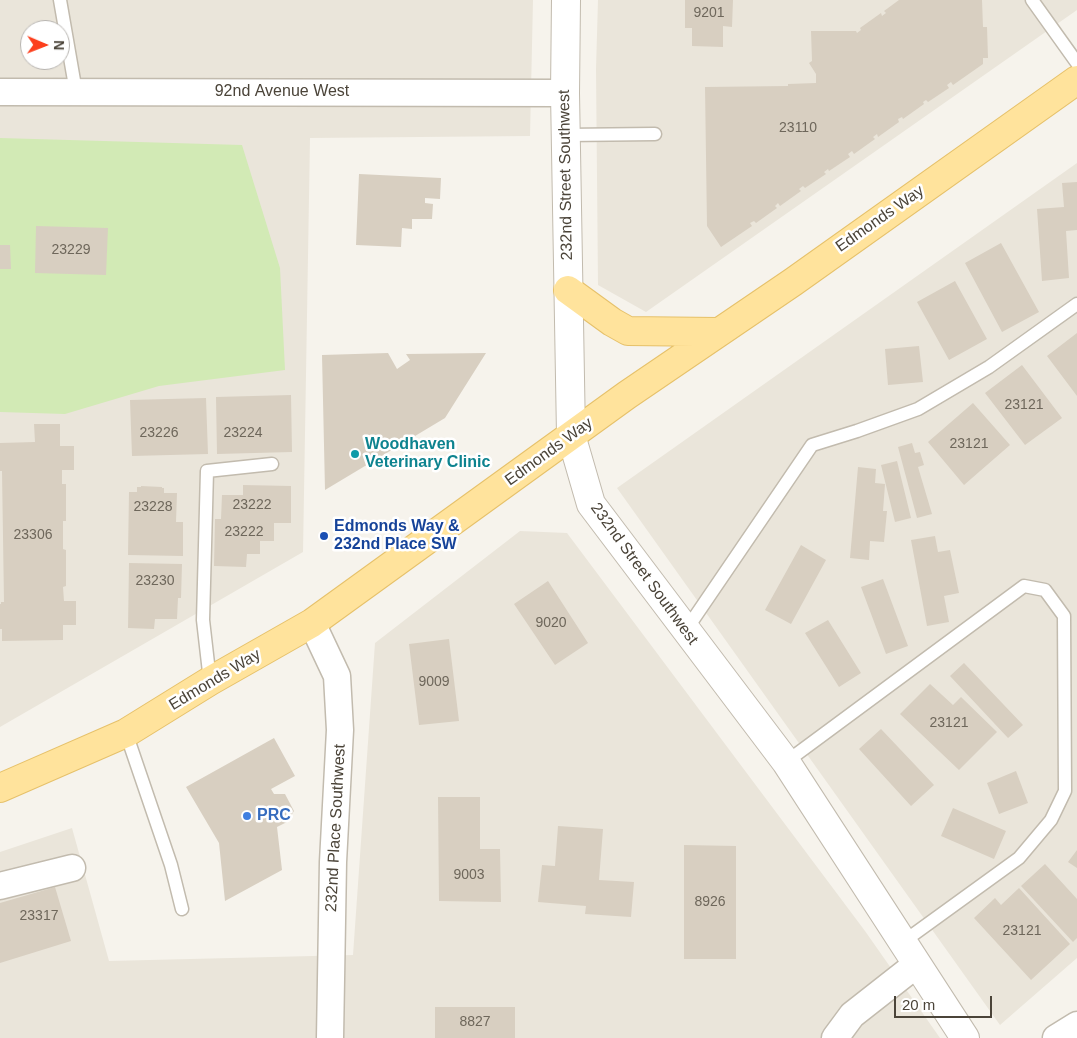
<!DOCTYPE html>
<style>
body{margin:0}
#map{position:relative;width:1077px;height:1038px;overflow:hidden;background:#f6f3ec;font-family:Helvetica,sans-serif}
canvas{display:block}
.north{position:absolute;left:20px;top:20px;width:50px;height:50px;box-sizing:border-box;background:#fff;border:1px solid #b7b4b0;border-radius:50%;rotate:91deg;font-size:14px;font-weight:700;line-height:20px;text-align:center;color:#4b4439}
.north::after{content:'';display:block;margin:auto;width:18px;height:22px;background:#fc3f1d;clip-path:polygon(50% 0,100% 100%,50% 72%,0 100%)}
.scale{position:absolute;left:894px;top:996px;width:98px;height:22px;box-sizing:border-box;border:2px solid #4b4439;border-top:0;padding-left:6px;font-size:15px;line-height:18px;white-space:nowrap;color:#4b4439;-webkit-text-stroke:4px #fff;paint-order:stroke}
</style>
<div id="map">
<canvas width="1077" height="1038"></canvas>
<div class="north">N</div>
<div class="scale">20 m</div>
</div>
<script>
const ctx = document.querySelector('canvas').getContext('2d');
ctx.lineJoin = 'round';
function paint(path, color) {
  ctx.fillStyle = color;
  ctx.fill(path, 'evenodd');
}
function toPath(rows) {
  const path = new Path2D();
  for (const r of rows) {
    path.moveTo(r[0], r[1]);
    for (let i = 2; i < r.length; i += 2) path.lineTo(r[i], r[i + 1]);
  }
  return path;
}
function stroke(path, color, width, dash) {
  ctx.strokeStyle = color;
  ctx.lineWidth = width;
  ctx.lineCap = dash ? 'butt' : 'round';
  ctx.setLineDash(dash || []);
  ctx.stroke(path);
}
function label(font, color, halo, rows, align = 'center') {
  ctx.font = font + ' Helvetica,sans-serif';
  ctx.lineWidth = 5;
  ctx.setLineDash([]);
  ctx.textBaseline = 'middle';
  ctx.strokeStyle = halo;
  ctx.fillStyle = color;
  for (const [text, x, y, turn = 0] of rows) {
    ctx.save();
    ctx.translate(x, y);
    ctx.rotate((+turn || 0) * Math.PI / 180);
    ctx.textAlign = isNaN(turn) ? turn : align;
    if (halo) ctx.strokeText(text, 0, 0);
    ctx.fillText(text, 0, 0);
    ctx.restore();
  }
}
paint(toPath([
 [0,0,533,0,530,136,310,138,303,552,0,727],
 [30,30,60,30,60,60,30,60],
 [598,0,1077,0,1077,10,646,312,598,285,596,69],
 [1077,163,1077,958,1000,1025,617,488],
 [520,531,567,533,865,931,940,1038,0,1038,0,852,72,828,109,961,353,955,375,643]
]), '#eae5da');
paint(toPath([
 [0,138,242,145,280,268,285,370,159,386,65,414,0,412]
]), '#d2eab5');
paint(toPath([
 [685,0,733,0,732,27,723,26,723,47,692,46,692,28,685,28],
 [899,0,982,0,983,27,987,27,988,58,983,58,983,64,953,85,951,82,947,85,949,88,928,102,926,100,923,102,924,104,903,119,902,117,898,119,899,122,878,137,877,134,873,137,875,139,854,154,852,151,848,154,850,157,829,171,828,169,824,172,826,174,805,188,803,186,799,189,801,191,780,206,778,203,775,206,777,208,756,223,754,221,750,223,752,226,721,247,707,226,705,87,788,86,788,84,816,83,816,74,809,63,812,61,811,31,856,31,857,33,861,30,860,28,881,13,882,16,886,13,884,11],
 [359,174,441,178,440,199,425,198,425,203,433,204,432,219,412,219,412,229,402,228,401,247,356,245],
 [1077,182,1077,230,1066,231,1069,278,1042,281,1037,209,1064,207,1062,183],
 [36,226,108,228,106,275,35,273],
 [1001,243,1039,312,1002,332,965,263],
 [0,245,10,245,11,269,0,269],
 [955,281,987,339,949,360,917,302],
 [1077,333,1077,396,1047,356],
 [919,346,923,382,888,385,885,349],
 [388,353,397,369,410,360,406,354,486,353,445,418,325,490,322,355],
 [1022,365,1062,418,1025,445,985,393],
 [291,395,292,452,217,454,216,397],
 [206,398,208,454,132,456,130,400],
 [973,403,1010,445,964,485,928,442],
 [34,424,60,424,60,446,74,446,74,470,62,470,62,484,66,484,66,521,63,521,63,549,66,550,66,586,63,587,64,601,76,601,76,625,63,625,63,640,2,641,2,629,0,629,0,604,1,604,1,602,4,602,2,471,0,471,0,443,35,442],
 [912,443,915,453,920,452,924,465,918,467,932,514,917,518,898,447],
 [897,461,911,518,895,522,881,465],
 [858,467,876,469,875,483,885,484,883,511,887,511,884,542,870,541,869,560,850,558],
 [243,485,291,486,291,523,274,523,274,541,260,541,260,554,247,554,246,567,214,566,215,519,221,519,222,495,243,495],
 [141,486,162,487,162,488,164,488,164,493,177,493,176,522,183,522,183,556,128,555,129,492,137,492,137,487,141,487],
 [935,536,938,552,950,550,959,593,944,596,949,622,927,626,911,540],
 [801,545,826,560,791,624,765,610],
 [129,563,182,564,181,598,178,598,177,619,155,619,154,629,128,628],
 [883,579,908,646,886,654,861,587],
 [548,581,588,643,555,665,514,604],
 [828,620,861,673,839,687,805,633],
 [449,639,459,721,419,725,409,644],
 [964,663,1023,725,1008,738,950,676],
 [930,684,953,705,961,697,997,732,959,770,900,714],
 [881,729,934,785,911,806,859,749],
 [274,738,295,776,271,789,274,794,285,794,294,811,287,822,277,827,282,870,225,901,219,843,186,787],
 [1016,771,1028,803,999,814,987,783],
 [438,797,480,797,480,849,500,849,501,902,439,901],
 [953,808,1006,831,994,859,941,836],
 [558,826,603,829,599,880,634,882,631,917,585,914,586,906,538,902,542,865,555,866],
 [684,845,736,846,736,959,684,959],
 [1077,850,1077,868,1068,862],
 [1045,864,1077,899,1077,938,1073,942,1021,886],
 [55,887,71,941,0,963,0,903],
 [1019,888,1070,944,1031,980,974,918,995,898,1001,905],
 [435,1007,515,1007,515,1038,435,1038]
]), '#d8cfc1');
const service = toPath([
 [60,0,76,92],
 [1032,0,1077,63],
 [566,135,655,134],
 [686,630,812,445,857,431,918,409,989,367,1077,304],
 [210,681,203,620,207,471,272,464],
 [126,733,171,865,182,909],
 [786,762,1024,586,1045,590,1064,616,1065,791,1051,820,1019,858,903,942]
]);
const minor = toPath([
 [0,92,565,93],
 [312,623,337,676,340,730,333,862,330,1038],
 [0,886,72,868],
 [835,1038,852,1015,917,964],
 [1056,1038,1077,1025]
]);
const tertiary = toPath([
 [566,0,565,93,571,435,591,504,786,762,965,1038]
]);
const primary = toPath([
 [568,290,612,322,628,331,718,332],
 [0,788,126,733,210,681,312,623,627,395,793,282,1077,80]
]);
stroke(service, '#c2bbae', 15);
stroke(minor, '#c2bbae', 29);
stroke(tertiary, '#c2bbae', 30);
stroke(primary, '#e6c16a', 30);
stroke(service, '#fff', 12);
stroke(minor, '#fff', 26);
stroke(tertiary, '#fff', 28);
stroke(primary, '#ffe39c', 28);
for (const [x, y, r, color] of [
 [355,454,5,"#0f9aa8"],
 [324,536,5,"#1a4fb4"],
 [247,816,5,"#3f7fe0"]
]) {
  const dot = new Path2D();
  dot.arc(x, y, r, 0, 2 * Math.PI);
  ctx.fillStyle = color;
  ctx.fill(dot);
  stroke(dot, '#fff', 2);
}
label('14px', '#6e675b', null, [
 ["9201",709,13],
 ["23110",798,128],
 ["23229",71,250],
 ["23121",1024,405],
 ["23226",159,433],
 ["23224",243,433],
 ["23121",969,444],
 ["23222",252,505],
 ["23228",153,507],
 ["23222",244,532],
 ["23306",33,535],
 ["23230",155,581],
 ["9020",551,623],
 ["9009",434,682],
 ["23121",949,723],
 ["9003",469,875],
 ["8926",710,902],
 ["23317",39,916],
 ["23121",1022,931],
 ["8827",475,1022]
]);
label('16px', '#4b4439', '#fff', [
 ["92nd Avenue West",282,92],
 ["232nd Street Southwest",566,175,-91],
 ["Edmonds Way",880,219,-35],
 ["Edmonds Way",549,452,-36],
 ["232nd Street Southwest",644,574,54],
 ["Edmonds Way",215,680,-31],
 ["232nd Place Southwest",336,828,-87]
]);
label('bold 16px', '#0d838f', '#fff', [
 ["Woodhaven",365,445],
 ["Veterinary Clinic",365,463]
], 'left');
label('bold 16px', '#164399', '#fff', [
 ["Edmonds Way &",334,527],
 ["232nd Place SW",334,545]
], 'left');
label('bold 16px', '#366cbe', '#fff', [
 ["PRC",257,816]
], 'left');
</script>
